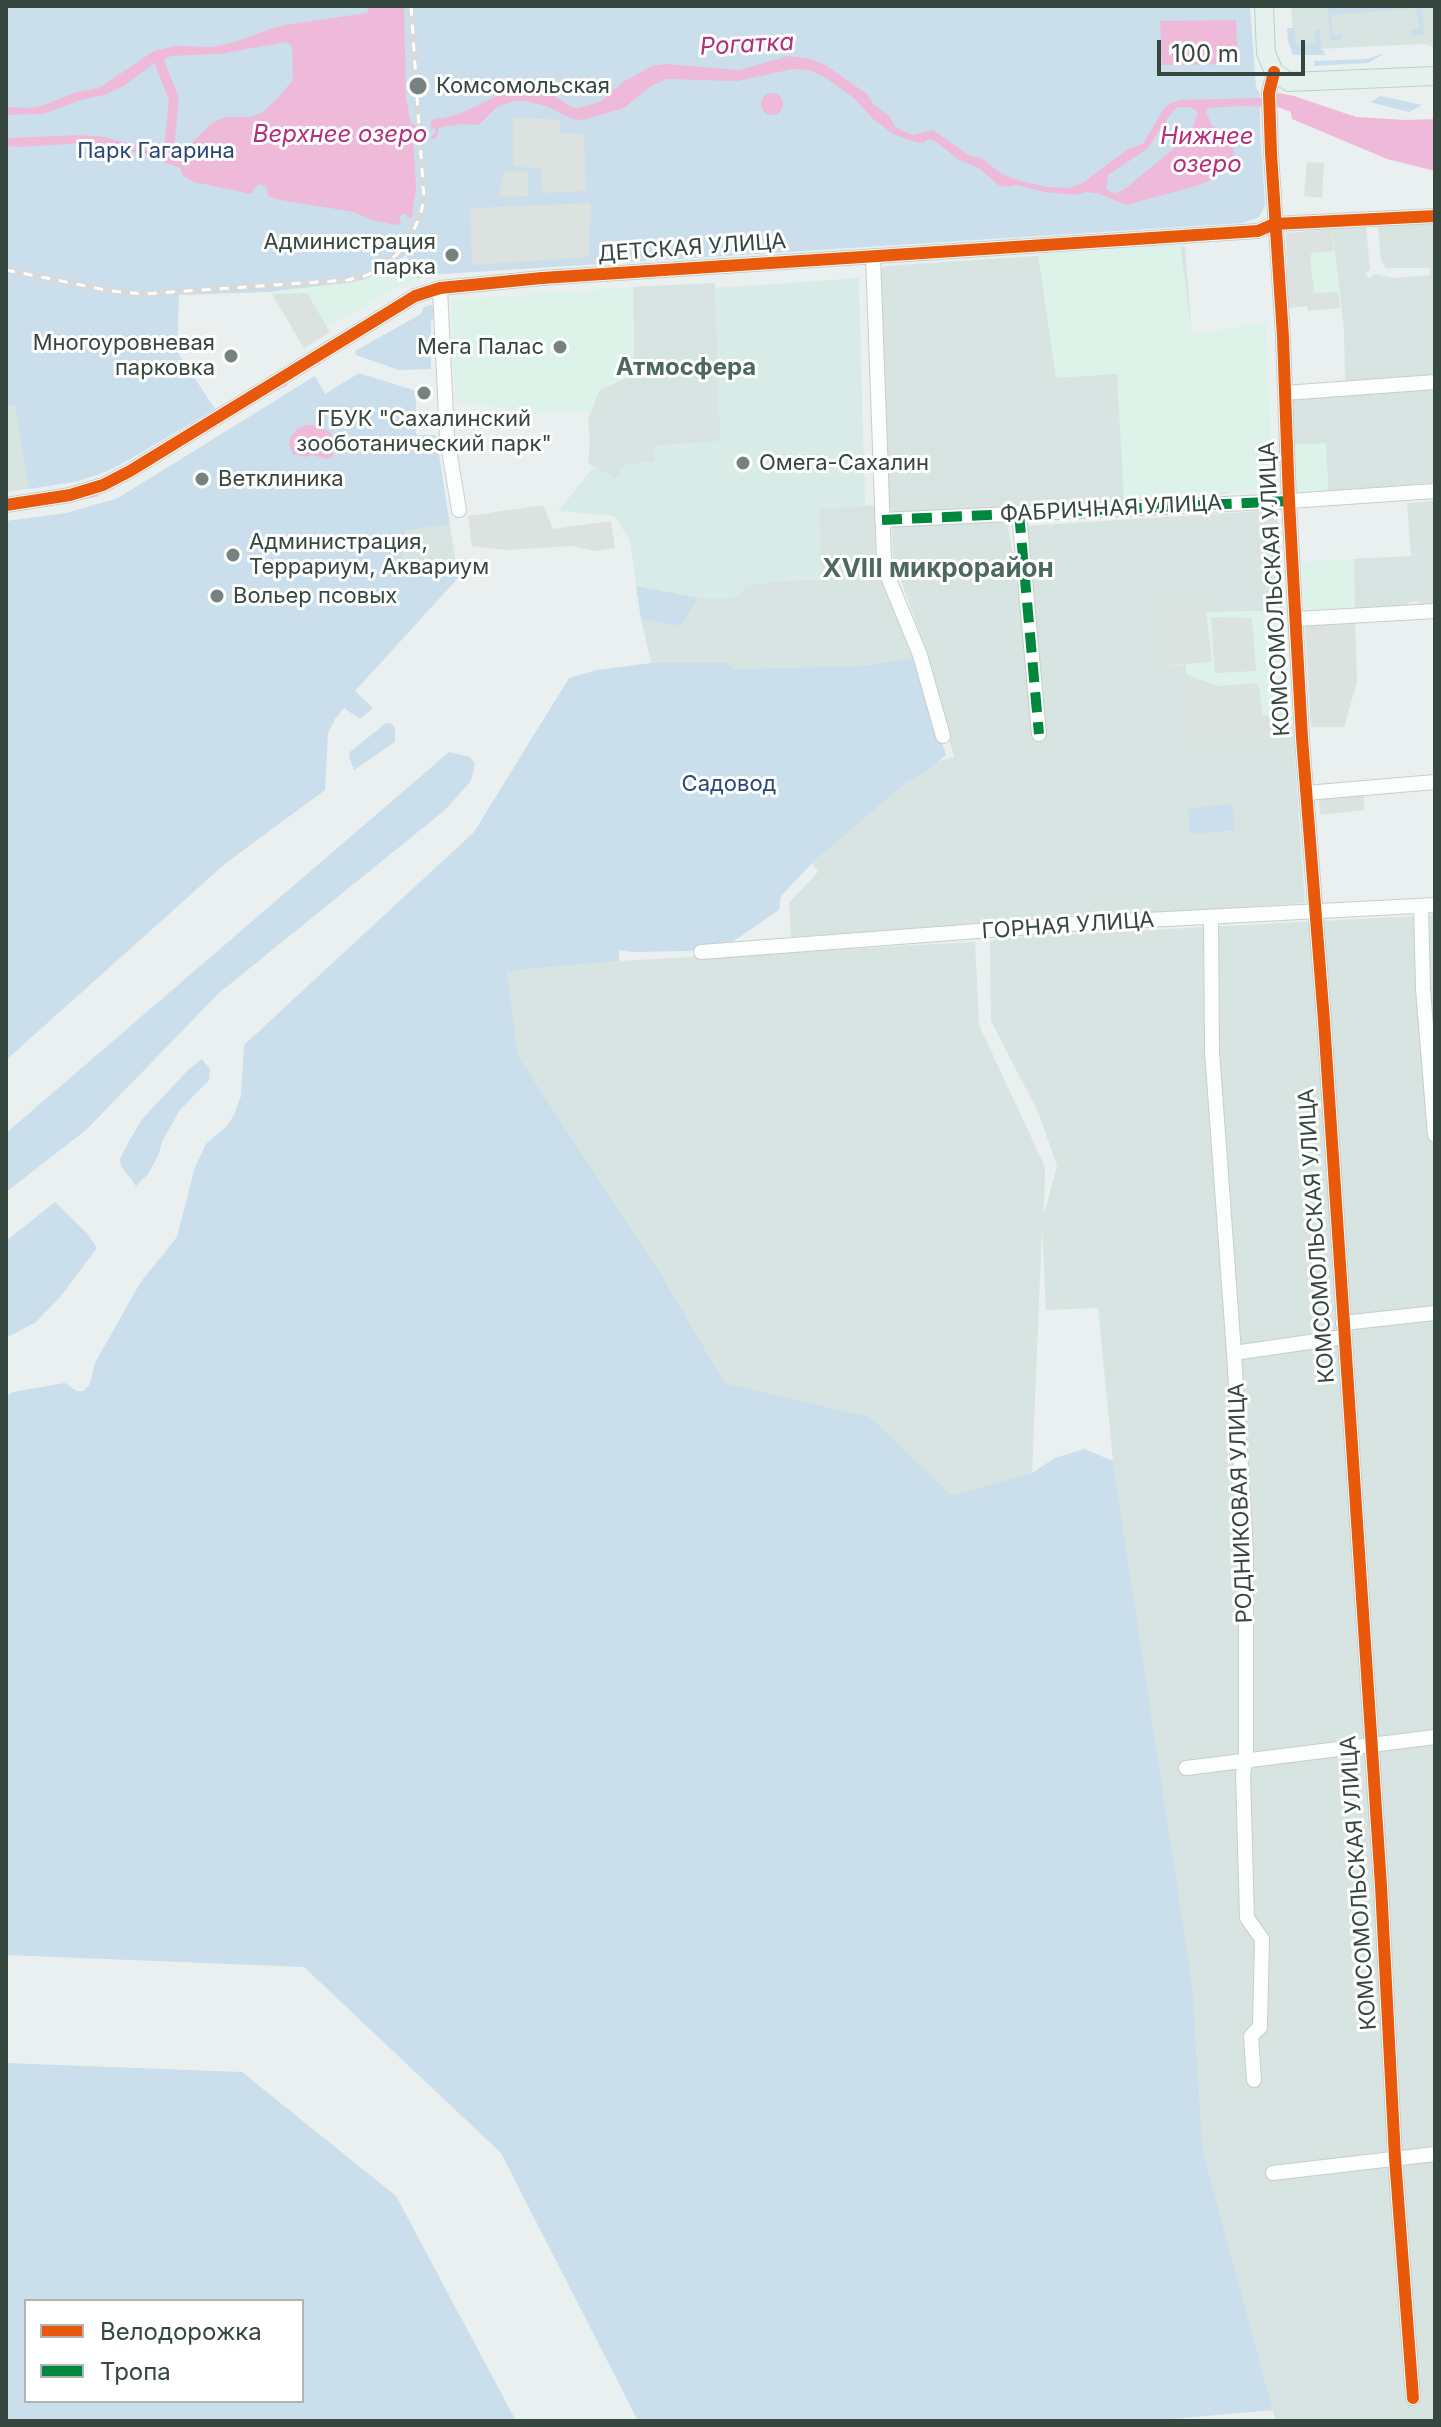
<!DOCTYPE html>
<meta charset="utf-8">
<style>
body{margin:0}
#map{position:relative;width:1441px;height:2427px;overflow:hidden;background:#eaf0ef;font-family:Inter,sans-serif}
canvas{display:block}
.frame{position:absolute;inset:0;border:8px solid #364740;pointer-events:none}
.legend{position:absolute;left:24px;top:2299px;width:280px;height:104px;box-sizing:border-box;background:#fff;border:2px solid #afb5b3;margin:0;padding:10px 14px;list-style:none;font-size:24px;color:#364740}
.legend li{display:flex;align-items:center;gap:16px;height:40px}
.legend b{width:40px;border:2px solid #afb5b3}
.scale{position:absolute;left:1157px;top:40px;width:148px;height:36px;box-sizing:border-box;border:4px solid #364740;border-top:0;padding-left:10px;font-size:24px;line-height:28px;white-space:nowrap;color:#364740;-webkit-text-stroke:6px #fff;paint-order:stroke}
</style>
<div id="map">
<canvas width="1441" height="2427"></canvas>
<div class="frame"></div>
<ul class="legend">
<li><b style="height:10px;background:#e8590c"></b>Велодорожка</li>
<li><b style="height:10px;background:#00873e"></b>Тропа</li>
</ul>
<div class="scale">100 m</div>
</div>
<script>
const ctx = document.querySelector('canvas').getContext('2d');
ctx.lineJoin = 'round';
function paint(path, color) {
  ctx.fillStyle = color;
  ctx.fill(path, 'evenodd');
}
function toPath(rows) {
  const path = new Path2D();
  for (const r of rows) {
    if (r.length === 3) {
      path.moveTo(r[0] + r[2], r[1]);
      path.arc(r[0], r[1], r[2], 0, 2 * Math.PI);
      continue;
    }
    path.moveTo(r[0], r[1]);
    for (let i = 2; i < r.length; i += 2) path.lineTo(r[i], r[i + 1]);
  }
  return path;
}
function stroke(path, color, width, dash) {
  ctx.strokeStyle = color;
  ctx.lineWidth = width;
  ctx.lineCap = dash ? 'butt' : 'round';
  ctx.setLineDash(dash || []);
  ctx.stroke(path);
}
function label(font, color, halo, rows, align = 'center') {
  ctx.font = font + ' Inter,sans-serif';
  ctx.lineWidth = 6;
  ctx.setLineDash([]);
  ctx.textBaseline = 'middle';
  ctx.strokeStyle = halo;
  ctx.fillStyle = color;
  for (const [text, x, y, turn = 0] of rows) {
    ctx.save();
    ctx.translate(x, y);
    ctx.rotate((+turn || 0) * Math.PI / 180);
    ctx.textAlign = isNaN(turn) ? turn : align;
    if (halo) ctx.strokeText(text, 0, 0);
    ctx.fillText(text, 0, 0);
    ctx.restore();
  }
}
paint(toPath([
 [1291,6,1435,6,1435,47,1423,44,1295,50],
 [1435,221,1435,378,1345,383,1344,330,1332,229,1366,227,1370,270,1365,272,1368,278,1375,274,1393,278,1430,275,1430,268,1386,268,1381,261,1378,226],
 [1185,246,1192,336,1230,493,1001,510,895,513,889,509,878,272,884,266],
 [715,283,721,441,655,446,655,463,615,479,588,463,590,440,588,420,599,390,634,374,633,287],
 [1435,387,1435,483,1328,491,1326,444,1292,445,1291,398],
 [15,404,29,489,6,492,6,405],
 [1435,501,1435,605,1423,606,1417,601,1409,602,1406,608,1374,611,1355,608,1354,559,1411,556,1407,503],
 [873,505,875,507,876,565,915,658,861,666,816,667,733,669,728,663,651,663,641,619,681,626,698,598,733,599,747,586,775,581,820,579,819,509],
 [1277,510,1284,611,1206,612,1205,603,1163,607,1165,666,1186,665,1187,745,1244,741,1256,735,1293,729,1305,903,791,937,789,903,818,872,812,863,908,781,939,761,954,757,922,639,893,558,892,527,1007,521,1021,598,1027,526],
 [450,525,457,570,403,568,402,559,407,530],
 [1435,915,1435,2421,1276,2421,1203,2151,1192,1983,1113,1461,1098,1308,1046,1310,1042,1228,1032,1473,952,1497,870,1417,725,1383,661,1274,518,1056,507,971,619,961,975,942,979,1025,1045,1167,1044,1214,1057,1166,1039,1114,991,1021,990,943,997,938]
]), '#d7e4e1');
paint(toPath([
 [1332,229,1340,308,1308,311,1307,306,1288,308,1286,233],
 [1180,244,1192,335,1266,322,1273,488,1124,501,1117,374,1056,378,1038,254],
 [406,254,418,279,406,286,404,284,327,327,330,332,304,348,272,294,267,292,367,278,382,272],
 [633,287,634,375,599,390,591,412,505,415,505,408,455,401,451,300],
 [1326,443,1328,491,1295,493,1292,445],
 [1354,559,1355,608,1304,611,1302,562],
 [1284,611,1291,713,1262,715,1260,689,1256,683,1217,686,1186,674,1186,665,1212,662,1206,612]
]), '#ddf3ea');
paint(toPath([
 [1205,602,1212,662,1165,666,1162,607,1173,604],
 [1186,674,1217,686,1256,683,1260,689,1262,715,1291,713,1293,729,1256,735,1244,741,1186,745],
 [1364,794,1364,810,1320,815,1319,797]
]), '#dae3df');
paint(toPath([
 [859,278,865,505,819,510,821,579,775,581,747,586,733,599,699,599,681,626,641,619,630,540,614,516,558,511,594,467,615,479,625,464,655,462,655,446,720,441,715,288]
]), '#d9ebe7');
paint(toPath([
 [6,6,1250,6,1256,88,1260,93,1260,130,1265,205,1259,217,1243,223,427,275,418,279,406,255,382,272,353,282,267,292,179,295,177,351,215,409,127,461,103,473,75,482,29,489,15,405,6,405],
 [1334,6,1418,6,1422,8,1425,33,1414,36,1410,34,1410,30,1419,29,1416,8,1331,15,1332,35,1342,35,1341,39,1335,41,1330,38,1328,9],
 [1287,28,1294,28,1296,45,1315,43,1315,30,1320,30,1321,50,1324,50,1325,55,1293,55,1288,41],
 [1385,53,1368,63,1314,66,1314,61,1367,59],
 [1380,96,1395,99,1422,105,1409,112,1370,102],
 [430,305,435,307,437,314,431,321,431,369,399,370,356,355,355,351,421,314,424,307],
 [359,373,416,391,416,435,436,435,450,525,407,530,402,559,403,568,457,570,458,578,355,691,373,708,360,719,344,708,335,719,328,733,325,790,226,863,6,1060,6,521,66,513,118,498,315,376,325,394],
 [636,586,698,598,681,626,641,619],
 [915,658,946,755,925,772,908,781,812,863,781,896,779,910,725,947,687,951,633,952,619,950,619,961,507,971,518,1056,661,1274,725,1383,870,1417,952,1496,1032,1473,1055,1458,1084,1449,1113,1461,1192,1983,1203,2151,1273,2410,1150,2421,638,2421,501,2153,304,1967,6,1955,6,1396,13,1392,65,1383,77,1391,83,1391,90,1384,95,1363,140,1283,177,1237,195,1167,206,1144,227,1126,234,1115,241,1096,244,1045,474,832,569,678,597,670,651,663,728,663,733,669,816,667,861,666],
 [386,723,392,724,395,729,395,742,354,770,349,757,350,752],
 [449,752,470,757,475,763,471,781,445,810,219,993,86,1130,6,1192,6,1133],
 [1232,804,1235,830,1190,834,1188,809],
 [202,1059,210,1069,209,1080,179,1111,162,1142,158,1156,148,1174,136,1186,121,1166,120,1159,129,1141,143,1118,189,1069],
 [55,1202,87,1233,97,1248,61,1296,36,1322,6,1338,6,1241],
 [6,2063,242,2072,396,2196,516,2421,6,2421],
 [26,2301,302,2301,302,2401,26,2401]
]), '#cadeeb');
paint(toPath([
 [513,117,560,120,560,133,584,134,586,191,543,193,540,168,513,167],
 [1307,162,1324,163,1322,198,1304,196],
 [527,171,529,196,501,197,500,186,505,172],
 [591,203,589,257,472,265,470,208],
 [1332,229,1334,251,1312,253,1310,256,1314,293,1338,292,1340,308,1308,311,1307,306,1288,308,1286,233],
 [307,293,330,332,304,348,272,294],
 [543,505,553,529,611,521,615,548,595,551,572,546,506,550,472,546,468,516],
 [1211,617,1252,618,1256,671,1215,673],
 [1355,621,1357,682,1344,727,1311,727,1305,624]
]), '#dbe2df');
paint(toPath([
 [370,6,404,6,406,99,411,123,415,124,417,134,413,137,416,188,412,216,410,219,405,214,402,214,399,217,401,224,397,225,372,220,354,212,281,200,269,197,266,187,261,184,256,186,251,194,194,182,183,176,180,168,158,158,117,147,84,143,19,147,6,146,6,138,79,135,105,137,156,152,179,155,212,123,226,117,251,117,263,112,276,100,293,80,292,47,287,42,219,54,172,56,159,60,122,87,104,95,81,100,43,114,6,115,6,107,30,108,41,106,77,92,99,88,154,51,176,46,212,47,235,42,267,30,284,25,367,13],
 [1236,20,1238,64,1162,65,1160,21],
 [788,56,807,58,825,65,867,94,873,104,890,117,895,127,912,135,933,130,970,156,981,158,1002,174,1020,181,1047,187,1068,188,1081,184,1128,149,1143,144,1163,110,1170,103,1181,100,1260,98,1278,93,1294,96,1356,117,1406,120,1435,119,1435,171,1387,159,1292,119,1291,112,1278,107,1242,106,1208,108,1206,112,1212,126,1231,134,1234,144,1233,157,1228,166,1216,178,1196,186,1126,205,1100,194,1086,192,1076,195,1045,192,1016,185,1005,187,998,185,979,168,959,160,935,141,929,139,923,143,915,142,893,134,873,119,855,99,826,78,809,70,793,69,737,81,667,79,651,86,624,108,583,120,572,119,546,106,526,101,514,101,497,107,479,125,461,124,431,129,431,120,457,115,509,90,522,87,550,93,571,107,578,108,600,102,623,82,652,66,666,64,739,70],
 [1178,107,1190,107,1198,112,1193,127,1184,140,1126,188,1116,193,1110,192,1106,188,1108,175,1147,149,1173,111],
 [772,104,11],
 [307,425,313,425,330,432,336,443,333,456,327,459,312,455,305,457,293,454,289,444,290,438,297,429]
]), '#efbada');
stroke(toPath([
 [432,138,436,135,438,124],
 [277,389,286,384],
 [42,506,97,495]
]), '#efbada', 3);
stroke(toPath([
 [157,56,174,99,168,159]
]), '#efbada', 10);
const minor = toPath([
 [1274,72,1269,93,1271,153,1283,337,1289,501,1302,738,1324,1021,1381,1886,1395,2158,1413,2398],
 [873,256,884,559,886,572,920,655,943,736],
 [440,288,447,438,459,510],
 [1285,393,1435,382],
 [6,505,70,495,103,485,130,471,415,296,440,288,542,278,1258,231,1274,224,1435,216],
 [1019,513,1039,734],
 [882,520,1289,501,1435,491],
 [1296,619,1435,611],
 [1306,793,1435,782],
 [1421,906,1423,989,1435,1135],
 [1211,917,1212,1051,1234,1353,1246,1551,1246,1760,1243,1774,1247,1918,1262,1939,1260,2027,1251,2036,1254,2080],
 [701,952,1070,924,1435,905],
 [1343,1323,1435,1313],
 [1234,1353,1344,1337],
 [1186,1768,1435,1737],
 [1273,2173,1435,2154]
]);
const major = toPath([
 [1264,6,1266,53,1274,72],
 [1274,72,1289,82,1435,76]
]);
stroke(minor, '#c7cecc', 16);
stroke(major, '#b7d2cb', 20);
stroke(minor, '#fcfdfd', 14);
stroke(major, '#e4f1ed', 18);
const rail = toPath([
 [6,270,111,291,143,294,348,280,365,276,380,269,407,245,420,216,424,200,411,6]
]);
stroke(rail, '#d8d9d9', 6);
stroke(rail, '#fff', 3, [9]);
stroke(toPath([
 [1019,513,1039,734],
 [882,520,1289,501]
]), '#00873e', 10, [20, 10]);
stroke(toPath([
 [1274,72,1269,93,1271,153,1283,337,1289,501,1302,738,1324,1021,1381,1886,1395,2158,1413,2398],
 [6,505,70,495,103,485,130,471,415,296,440,288,542,278,1258,231,1274,224,1435,216]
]), '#e8590c', 12);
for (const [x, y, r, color] of [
 [418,86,10,"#75827d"],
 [452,255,8,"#75827d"],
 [560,347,8,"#75827d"],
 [231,356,8,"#75827d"],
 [424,393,8,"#75827d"],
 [743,463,8,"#75827d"],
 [202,479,8,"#75827d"],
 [233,555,8,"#75827d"],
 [217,596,8,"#75827d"]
]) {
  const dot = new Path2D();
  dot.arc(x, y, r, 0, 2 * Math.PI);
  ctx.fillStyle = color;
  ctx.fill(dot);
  stroke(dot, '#fff', 3);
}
label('22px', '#364740', '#fff', [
 ["Комсомольская",436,86],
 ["Администрация",436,242,"right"],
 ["парка",436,267,"right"],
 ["Многоуровневая",215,343,"right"],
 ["парковка",215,368,"right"],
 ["Мега Палас",544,347,"right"],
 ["ГБУК \"Сахалинский",424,419,"center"],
 ["зооботанический парк\"",424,444,"center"],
 ["Омега-Сахалин",759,463],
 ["Ветклиника",218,479],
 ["Администрация,",249,542],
 ["Террариум, Аквариум",249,567],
 ["Вольер псовых",233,596]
], 'left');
label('22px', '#294779', '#fff', [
 ["Парк Гагарина",156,151],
 ["Садовод",729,784]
]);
label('22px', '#364740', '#fff', [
 ["ДЕТСКАЯ УЛИЦА",692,248,-4],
 ["ФАБРИЧНАЯ УЛИЦА",1111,509,-3],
 ["КОМСОМОЛЬСКАЯ УЛИЦА",1275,589,-93],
 ["ГОРНАЯ УЛИЦА",1068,926,-4],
 ["КОМСОМОЛЬСКАЯ УЛИЦА",1317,1236,-94],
 ["РОДНИКОВАЯ УЛИЦА",1241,1503,-92],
 ["КОМСОМОЛЬСКАЯ УЛИЦА",1359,1883,-94]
]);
label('italic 24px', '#b32e7b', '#fff', [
 ["Рогатка",747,45,-3],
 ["Верхнее озеро",340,135],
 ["Нижнее",1207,137],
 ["озеро",1207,165]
]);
label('bold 24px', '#4d695e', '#fff', [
 ["Атмосфера",686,368]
]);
label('bold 26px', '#4d695e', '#fff', [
 ["XVIII микрорайон",938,569]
]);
</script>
